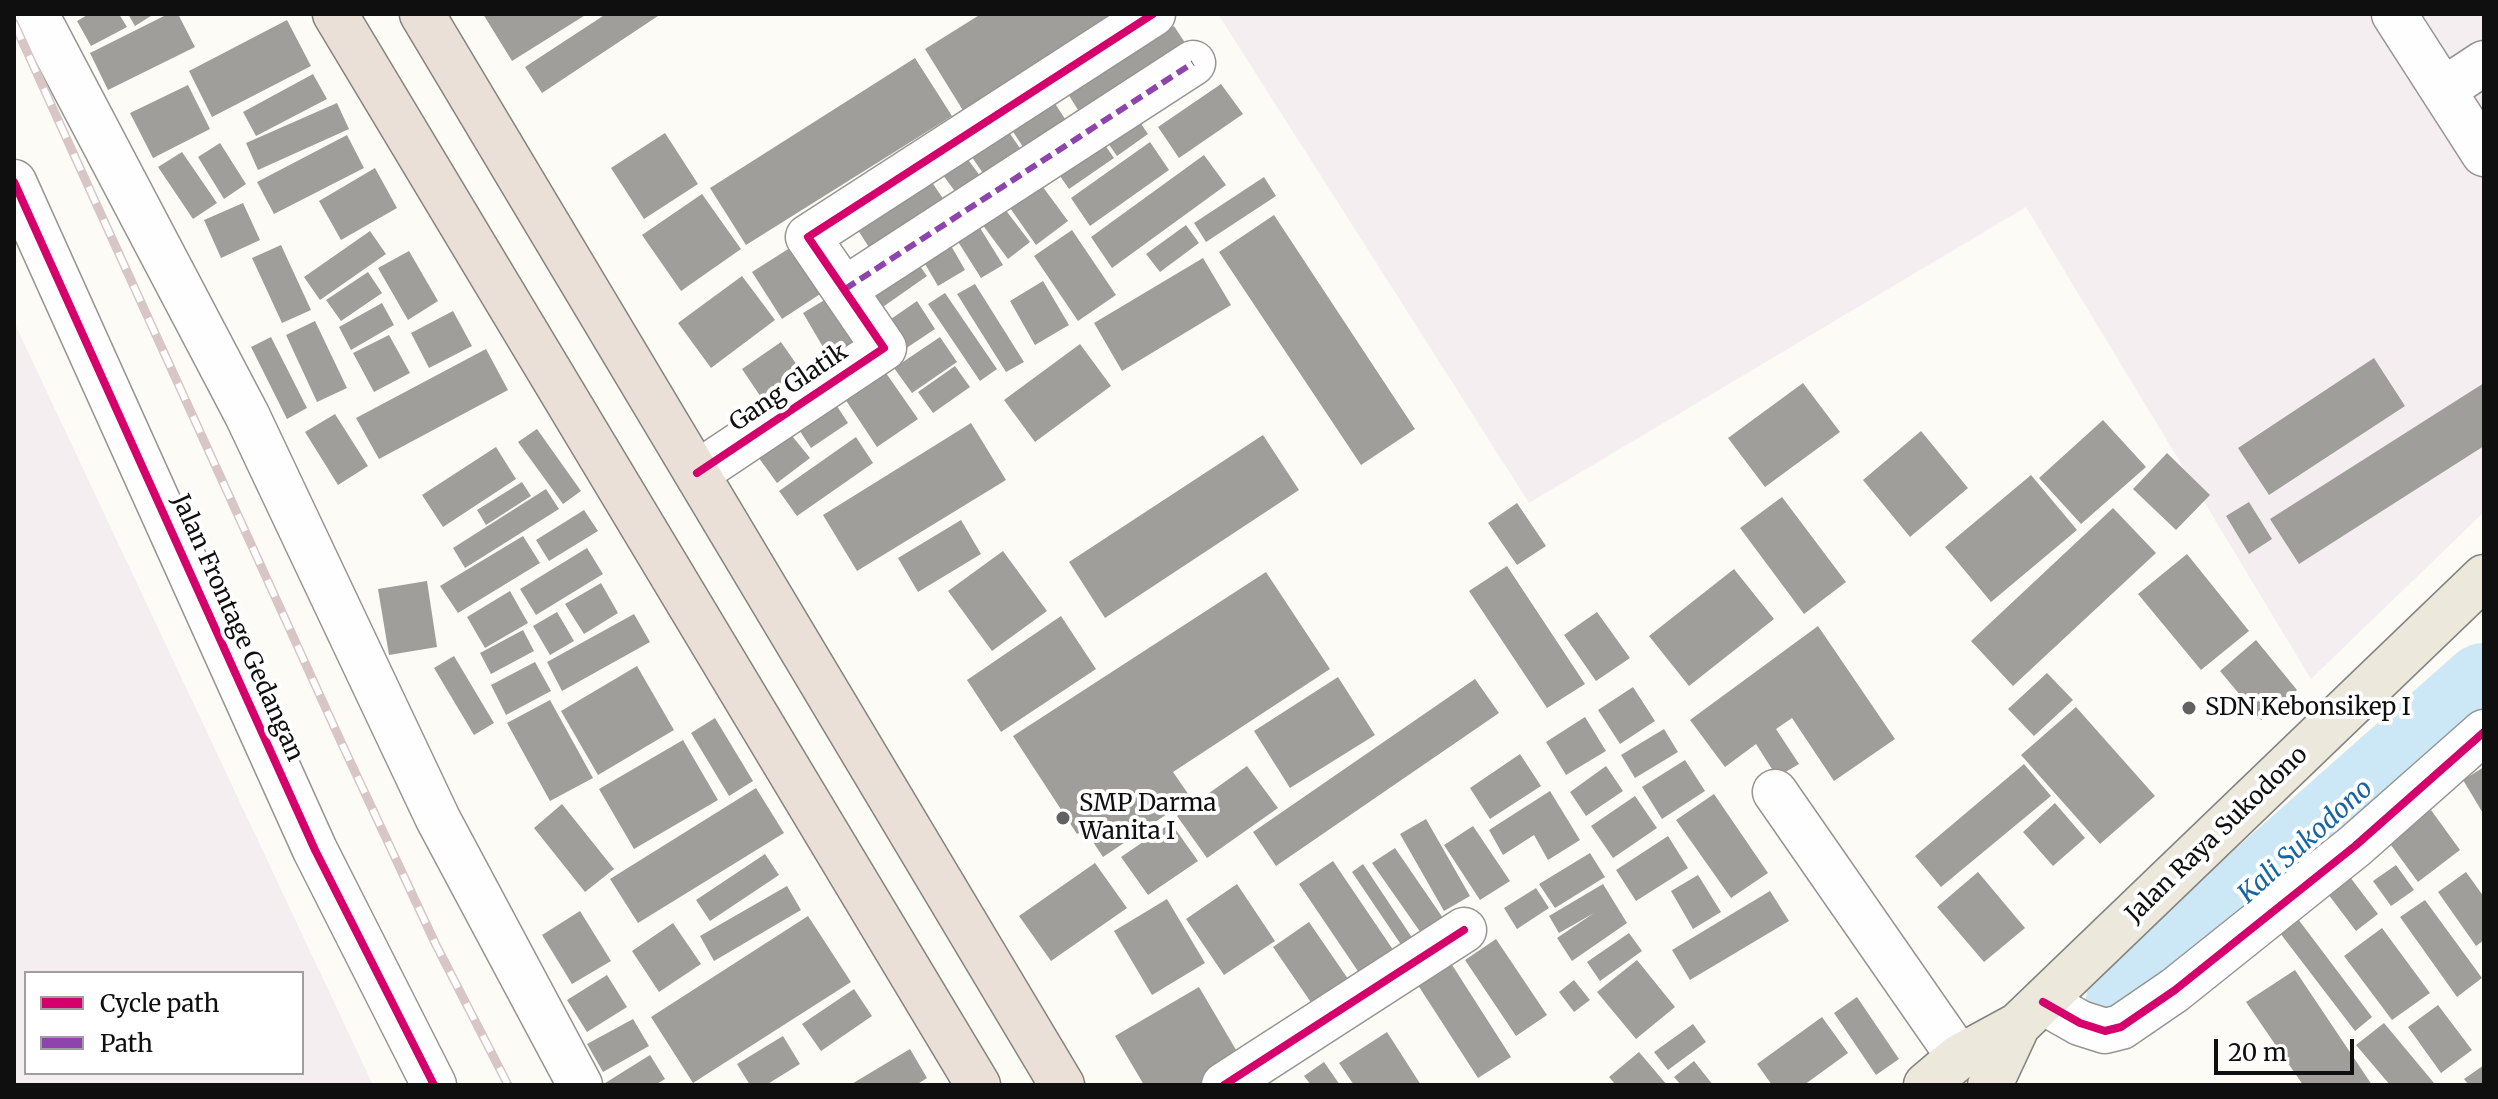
<!DOCTYPE html>
<style>
body{margin:0}
#map{position:relative;width:2498px;height:1099px;overflow:hidden;background:#fcfbf5;font-family:Merriweather,serif}
canvas{display:block}
.frame{position:absolute;inset:0;border:16px solid #0f0f0f;pointer-events:none}
.legend{position:absolute;left:24px;top:971px;width:280px;height:104px;box-sizing:border-box;background:#fff;border:2px solid #9f9f9f;margin:0;padding:10px 14px;list-style:none;font-size:24px;color:#0f0f0f}
.legend li{display:flex;align-items:center;gap:16px;height:40px}
.legend b{width:40px;border:2px solid #9f9f9f}
.scale{position:absolute;left:2214px;top:1039px;width:140px;height:36px;box-sizing:border-box;border:4px solid #0f0f0f;border-top:0;padding-left:10px;font-size:24px;line-height:28px;white-space:nowrap;color:#0f0f0f;-webkit-text-stroke:6px #fff;paint-order:stroke}
</style>
<div id="map">
<canvas width="2498" height="1099"></canvas>
<div class="frame"></div>
<ul class="legend">
<li><b style="height:10px;background:#d6006c"></b>Cycle path</li>
<li><b style="height:10px;background:#8e44ad"></b>Path</li>
</ul>
<div class="scale">20 m</div>
</div>
<script>
const ctx = document.querySelector('canvas').getContext('2d');
ctx.lineJoin = 'round';
function paint(path, color) {
  ctx.fillStyle = color;
  ctx.fill(path, 'evenodd');
}
function toPath(rows) {
  const path = new Path2D();
  for (const r of rows) {
    path.moveTo(r[0], r[1]);
    for (let i = 2; i < r.length; i += 2) path.lineTo(r[i], r[i + 1]);
  }
  return path;
}
function stroke(path, color, width, dash) {
  ctx.strokeStyle = color;
  ctx.lineWidth = width;
  ctx.lineCap = dash ? 'butt' : 'round';
  ctx.setLineDash(dash || []);
  ctx.stroke(path);
}
function label(font, color, halo, rows, align = 'center') {
  ctx.font = font + ' Merriweather,serif';
  ctx.lineWidth = 8;
  ctx.setLineDash([]);
  ctx.textBaseline = 'middle';
  ctx.strokeStyle = halo;
  ctx.fillStyle = color;
  for (const [text, x, y, turn = 0] of rows) {
    ctx.save();
    ctx.translate(x, y);
    ctx.rotate((+turn || 0) * Math.PI / 180);
    ctx.textAlign = isNaN(turn) ? turn : align;
    if (halo) ctx.strokeText(text, 0, 0);
    ctx.fillText(text, 0, 0);
    ctx.restore();
  }
}
paint(toPath([
 [1218,14,2484,14,2484,512,2311,679,2026,207,1529,503],
 [14,322,373,1085,14,1085],
 [26,973,302,973,302,1073,26,1073]
]), '#f4eef1');
stroke(toPath([
 [2128,1000,2484,685]
]), '#cce7f6', 84);
paint(toPath([
 [89,14,119,14,127,27,91,46,77,21],
 [128,14,154,14,135,26],
 [168,14,178,14,195,47,108,90,90,53],
 [483,14,587,14,512,61],
 [606,14,661,14,542,93,525,67],
 [981,14,1152,14,972,125,925,49],
 [287,20,311,66,212,117,189,71],
 [1174,26,1195,58,1088,126,1068,94],
 [915,58,952,116,746,245,710,188],
 [313,74,327,99,256,136,243,112],
 [1221,84,1243,114,1179,158,1158,127],
 [188,85,210,129,153,158,130,113],
 [1048,93,1071,128,1029,156,1006,121],
 [337,103,349,129,258,170,246,143],
 [1135,115,1148,134,1117,156,1103,136],
 [1002,122,1028,160,991,185,965,147],
 [1095,131,1114,158,1069,189,1051,163],
 [665,133,698,184,644,219,611,168],
 [347,135,364,168,274,214,257,182],
 [955,142,986,184,962,201,932,160],
 [1150,142,1169,170,1090,226,1071,198],
 [220,143,246,184,224,199,198,157],
 [182,152,217,203,193,219,158,167],
 [1204,155,1226,185,1112,268,1091,237],
 [921,166,952,212,878,261,848,215],
 [375,168,397,208,341,240,319,201],
 [1264,177,1276,196,1206,242,1194,223],
 [1040,183,1068,221,1036,245,1008,205],
 [702,194,741,249,681,291,642,235],
 [243,203,260,240,221,258,204,220],
 [1001,204,1030,242,1008,259,979,220],
 [972,215,1003,265,981,278,950,229],
 [1274,215,1415,429,1361,465,1219,252],
 [1186,225,1199,243,1160,272,1146,254],
 [942,230,965,270,938,286,915,247],
 [1072,230,1116,295,1078,321,1034,256],
 [370,231,386,254,320,300,304,277],
 [804,239,834,285,782,319,752,272],
 [281,245,311,310,282,323,252,258],
 [409,251,438,301,408,320,378,268],
 [910,252,927,276,870,316,853,292],
 [1203,258,1231,305,1122,371,1094,323],
 [368,272,382,293,341,321,326,300],
 [742,276,775,320,711,368,678,323],
 [1043,281,1069,325,1035,345,1010,301],
 [975,284,1024,362,1006,372,957,294],
 [841,290,871,341,833,364,803,313],
 [945,293,997,369,980,381,928,304],
 [917,301,935,329,896,355,878,328],
 [382,303,394,325,351,350,339,327],
 [453,311,472,346,429,368,411,333],
 [315,321,347,388,317,402,286,335],
 [389,335,410,373,374,392,353,353],
 [271,337,307,408,287,419,251,347],
 [940,337,957,362,912,393,894,368],
 [781,342,813,388,773,415,742,369],
 [1080,344,1111,386,1035,442,1004,400],
 [486,349,508,390,379,459,356,418],
 [2374,358,2405,406,2269,495,2238,448],
 [877,360,918,419,877,447,837,387],
 [955,366,970,387,933,413,918,392],
 [1803,383,1840,432,1765,487,1728,438],
 [2484,383,2484,446,2299,564,2270,519],
 [831,397,848,423,811,448,794,422],
 [335,414,368,466,338,485,305,432],
 [2103,420,2146,467,2081,524,2039,478],
 [971,423,1006,480,857,571,823,515],
 [784,426,810,458,777,483,753,450],
 [537,429,581,491,563,504,518,442],
 [1921,431,1968,488,1910,537,1863,480],
 [1263,435,1299,490,1105,618,1069,562],
 [856,437,873,463,797,516,779,491],
 [496,447,516,479,443,527,422,495],
 [2167,453,2210,495,2176,530,2133,489],
 [2031,475,2077,530,1991,602,1945,547],
 [522,482,531,496,486,525,477,510],
 [546,489,559,509,465,568,453,548],
 [1782,497,1846,582,1804,614,1740,528],
 [2249,502,2272,539,2249,554,2226,516],
 [1517,503,1546,546,1517,565,1488,523],
 [2113,508,2156,553,2013,686,1971,641],
 [584,510,598,531,549,561,536,540],
 [961,520,981,554,918,592,898,558],
 [523,536,540,563,458,613,440,586],
 [587,548,603,574,536,615,520,589],
 [1003,551,1047,611,992,651,948,591],
 [2187,554,2249,631,2201,670,2138,594],
 [1507,566,1585,684,1547,708,1469,591],
 [1734,569,1774,619,1689,686,1649,636],
 [1266,572,1330,669,1173,772,1191,798,1103,857,1085,830,1077,834,1013,736],
 [427,581,437,647,389,655,378,589],
 [601,583,618,613,584,634,565,604],
 [510,591,528,623,485,648,467,617],
 [557,612,574,641,550,655,533,626],
 [1597,612,1630,658,1596,681,1564,635],
 [634,614,650,642,562,691,547,662],
 [1061,616,1096,669,1001,732,967,680],
 [1818,626,1895,739,1834,781,1792,718,1776,729,1799,764,1777,777,1756,744,1725,767,1690,720],
 [523,630,534,651,491,674,480,653],
 [2256,640,2297,690,2261,720,2220,671],
 [454,656,494,723,474,735,434,668],
 [535,662,551,691,506,715,491,685],
 [637,666,674,730,598,775,561,711],
 [2047,673,2073,700,2034,736,2008,709],
 [1338,677,1375,735,1290,788,1254,731],
 [1475,679,1499,713,1276,866,1253,832],
 [1633,687,1655,721,1620,744,1598,710],
 [550,700,593,778,550,801,507,723],
 [2076,707,2155,796,2100,844,2021,755],
 [1585,717,1606,751,1566,775,1546,742],
 [715,718,753,781,729,796,691,733],
 [1664,729,1678,752,1635,778,1621,755],
 [683,740,718,800,634,849,599,789],
 [1520,754,1541,786,1490,819,1470,788],
 [1685,760,1705,791,1662,819,1642,787],
 [2024,764,2051,796,1941,887,1915,856],
 [1247,766,1278,808,1207,858,1177,816],
 [1606,766,1623,791,1586,816,1570,792],
 [2484,767,2484,815,2463,780],
 [756,788,784,833,638,923,610,879],
 [1550,791,1580,840,1548,860,1534,835,1503,855,1489,830],
 [1714,794,1768,873,1731,898,1676,820],
 [1635,796,1657,828,1613,858,1591,826],
 [2055,803,2085,838,2053,866,2023,832],
 [562,804,614,869,585,892,534,828],
 [2431,810,2460,850,2418,882,2388,841],
 [1426,819,1470,896,1444,911,1400,834],
 [1171,823,1198,861,1148,895,1121,857],
 [1473,826,1510,881,1480,900,1444,845],
 [1668,836,1688,868,1636,901,1616,870],
 [1395,848,1443,918,1421,933,1372,863],
 [1590,853,1605,877,1555,908,1539,884],
 [765,854,779,875,710,921,696,900],
 [1333,861,1402,963,1368,986,1299,884],
 [1095,863,1127,908,1051,961,1019,916],
 [1363,864,1415,942,1404,949,1352,872],
 [2396,865,2414,890,2391,906,2373,881],
 [1978,872,2025,928,1984,962,1937,907],
 [2466,872,2484,897,2484,940,2476,946,2438,892],
 [1698,875,1721,912,1693,929,1671,891],
 [2350,877,2378,914,2356,931,2328,894],
 [1237,884,1275,941,1224,975,1186,919],
 [1603,884,1627,923,1572,961,1557,938,1594,913,1559,933,1549,916],
 [787,886,801,910,714,961,700,936],
 [1536,888,1549,908,1517,929,1504,908],
 [1770,891,1789,921,1690,980,1672,950],
 [1167,899,1205,963,1152,995,1114,931],
 [2425,900,2482,978,2457,997,2400,917],
 [580,911,611,961,572,984,542,935],
 [808,916,851,982,693,1083,651,1017],
 [2298,919,2372,1017,2355,1031,2280,933],
 [1309,922,1357,992,1321,1017,1273,947],
 [673,923,701,964,659,992,632,951],
 [2382,928,2430,993,2392,1020,2344,956],
 [1629,933,1642,951,1600,981,1587,962],
 [1496,939,1547,1015,1516,1036,1465,960],
 [1447,957,1511,1057,1478,1078,1414,979],
 [1637,960,1675,1007,1636,1039,1597,992],
 [2295,970,2372,1085,2303,1085,2246,1002],
 [607,975,627,1007,587,1032,567,1000],
 [1574,980,1590,1000,1574,1012,1559,992],
 [1199,987,1242,1060,1200,1085,1144,1085,1115,1036],
 [854,989,872,1016,821,1051,802,1024],
 [1857,997,1899,1059,1876,1075,1834,1013],
 [2438,1005,2472,1050,2441,1073,2408,1027],
 [1822,1017,1848,1053,1804,1085,1772,1085,1757,1064],
 [633,1019,649,1046,603,1072,587,1044],
 [2384,1023,2434,1083,2432,1085,2390,1085,2356,1045],
 [1693,1024,1706,1042,1668,1070,1654,1052],
 [1387,1032,1421,1085,1354,1085,1339,1063],
 [783,1036,800,1064,766,1085,750,1085,737,1064],
 [910,1049,927,1078,916,1085,850,1085],
 [1639,1052,1667,1085,1616,1085,1609,1077],
 [650,1055,665,1079,655,1085,602,1085],
 [1694,1061,1713,1085,1681,1085,1674,1077],
 [1324,1062,1340,1085,1311,1085,1304,1076],
 [2484,1065,2484,1085,2469,1085,2464,1079]
]), '#a09e9a');
const minor = toPath([
 [36,14,247,415,438,819,580,1085],
 [2394,14,2484,154],
 [2443,90,2484,63],
 [14,182,315,850,434,1085],
 [845,289,1193,63],
 [697,473,884,348,808,237,1153,14],
 [1775,792,1959,1057],
 [2043,1002,2080,1023,2105,1031,2121,1027,2175,990,2355,846,2484,732],
 [1224,1085,1464,930]
]);
const major = toPath([
 [1926,1085,1959,1057,2018,1025,2484,577],
 [1990,1085,2018,1025]
]);
const highway = toPath([
 [335,14,978,1085],
 [422,14,1062,1085]
]);
stroke(minor, '#969593', 47);
stroke(major, '#838380', 47);
stroke(highway, '#838380', 47);
stroke(minor, '#fffefe', 44);
stroke(major, '#ece8db', 44);
stroke(highway, '#eae0d7', 44);
const rail = toPath([
 [14,23,342,744,436,945,508,1085]
]);
stroke(rail, '#d8c5c5', 9);
stroke(rail, '#fff', 6, [18]);
stroke(toPath([
 [845,289,1193,63]
]), '#8e44ad', 6, [12, 6]);
stroke(toPath([
 [14,182,315,850,434,1085],
 [697,473,884,348,808,237,1153,14],
 [2043,1002,2080,1023,2105,1031,2121,1027,2175,990,2355,846,2484,732],
 [1224,1085,1464,930]
]), '#d6006c', 8);
for (const [x, y, r, color] of [
 [2189,708,8,"#626260"],
 [1063,818,8,"#626260"]
]) {
  const dot = new Path2D();
  dot.arc(x, y, r, 0, 2 * Math.PI);
  ctx.fillStyle = color;
  ctx.fill(dot);
  stroke(dot, '#fff', 3);
}
label('24px', '#0f0f0f', '#fff', [
 ["Gang Glatik",789,388,-34],
 ["Jalan Frontage Gedangan",237,628,66],
 ["Jalan Raya Sukodono",2217,835,-44]
]);
label('24px', '#0f0f0f', '#fff', [
 ["SDN Kebonsikep I",2205,708],
 ["SMP Darma",1079,804],
 ["Wanita I",1079,832]
], 'left');
label('italic 26px', '#1965a1', '#fff', [
 ["Kali Sukodono",2306,842,-42]
]);
</script>
